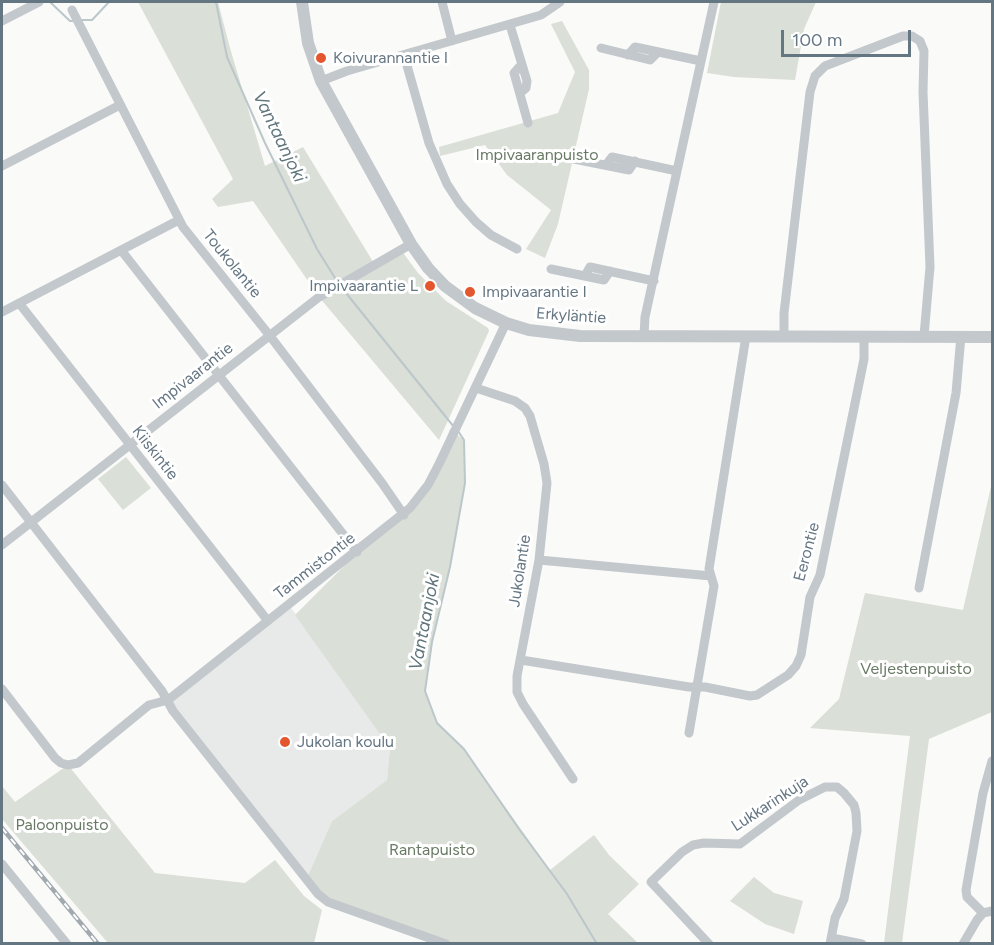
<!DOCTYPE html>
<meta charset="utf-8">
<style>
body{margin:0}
#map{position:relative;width:994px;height:945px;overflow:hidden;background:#fafaf8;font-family:Figtree,sans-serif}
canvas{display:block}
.frame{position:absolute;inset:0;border:3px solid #657683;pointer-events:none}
.scale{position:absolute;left:781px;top:30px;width:130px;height:27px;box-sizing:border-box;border:3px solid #657683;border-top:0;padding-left:8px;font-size:18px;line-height:21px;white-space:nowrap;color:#657683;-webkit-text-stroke:4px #fff;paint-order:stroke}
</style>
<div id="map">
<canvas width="994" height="945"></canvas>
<div class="frame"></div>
<div class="scale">100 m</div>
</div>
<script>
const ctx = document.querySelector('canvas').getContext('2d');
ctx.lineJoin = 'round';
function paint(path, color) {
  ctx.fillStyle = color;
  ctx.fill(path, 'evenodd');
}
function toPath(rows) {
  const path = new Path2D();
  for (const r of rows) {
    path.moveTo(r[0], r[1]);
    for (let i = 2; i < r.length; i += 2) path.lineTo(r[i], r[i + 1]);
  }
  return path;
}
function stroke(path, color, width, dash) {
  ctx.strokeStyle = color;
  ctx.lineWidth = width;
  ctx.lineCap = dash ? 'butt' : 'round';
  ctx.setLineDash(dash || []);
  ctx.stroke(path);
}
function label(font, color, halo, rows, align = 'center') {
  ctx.font = font + ' Figtree,sans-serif';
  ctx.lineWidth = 6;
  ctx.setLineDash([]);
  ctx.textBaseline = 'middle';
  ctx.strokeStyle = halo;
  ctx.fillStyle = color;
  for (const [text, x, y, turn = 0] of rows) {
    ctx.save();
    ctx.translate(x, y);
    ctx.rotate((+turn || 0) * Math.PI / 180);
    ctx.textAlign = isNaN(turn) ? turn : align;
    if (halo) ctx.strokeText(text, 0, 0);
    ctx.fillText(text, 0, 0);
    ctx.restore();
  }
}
paint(toPath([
 [289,605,390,747,387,780,332,821,306,880,168,700]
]), '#e8e9e9');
paint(toPath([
 [138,2,218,2,230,48,265,166,303,147,375,265,401,250,418,273,446,301,488,328,489,331,439,440,319,297,253,201,218,207,212,199,233,179],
 [721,2,816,2,804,29,795,80,734,77,707,73],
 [562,21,589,70,589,89,558,224,545,258,526,249,551,210,507,175,485,145,440,156,439,147,558,113,575,72,551,24],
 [450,429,464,440,465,483,450,567,432,642,425,691,437,723,464,749,550,870,594,835,609,855,639,884,608,914,638,943,446,943,342,907,306,880,332,821,387,780,390,748,295,615,350,560,410,513,439,464],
 [126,457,151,488,123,510,98,479],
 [992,482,992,712,929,739,902,943,884,943,910,736,810,728,839,699,865,593,963,610],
 [68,765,155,873,245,883,275,860,304,896,322,910,314,943,108,943,2,819,2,786,15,802],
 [754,877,774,893,803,901,794,934,765,924,730,901]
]), '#dadfd7');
stroke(toPath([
 [50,2,70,21,73,21],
 [216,2,227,57,265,143,317,249,335,278],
 [82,20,92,20,109,2],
 [346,293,454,427],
 [458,431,464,440,465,483,450,567,432,642,425,691,437,723,464,749,519,829,567,894,597,944]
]), '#bbc7cb', 2);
stroke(toPath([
 [442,2,452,41],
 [72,10,183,227,270,336,382,483,404,515],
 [2,21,39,2],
 [510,25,527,81,526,88,520,93],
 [601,48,650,60,658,52],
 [404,55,429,143,447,184,460,204,476,222,491,235,517,249],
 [628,55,635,47,701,61],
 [522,64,514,73,528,123],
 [321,81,347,71,541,15,560,2],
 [574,159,629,170,635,161],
 [606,165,612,157,677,171],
 [2,166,120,105],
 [121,250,357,552],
 [551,269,604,280,610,271],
 [585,276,590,267,654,281],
 [19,303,268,621],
 [2,312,179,220],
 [644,335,645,317,714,2],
 [784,336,784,313,810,92,815,76,825,66,903,36,912,36,920,41,924,51,923,92,930,267,924,336],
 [476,388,515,401,525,408,530,416,544,464,547,483,539,560,517,676,517,692,523,704,573,779],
 [2,485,162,691,173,711,318,894,328,902,342,907,446,944],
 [2,545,319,297,411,244],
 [539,560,711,576],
 [919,588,956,393,961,336],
 [521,660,689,687,705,687,750,696,757,695,788,675,796,666,801,655,810,597,820,575,864,359,864,336],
 [2,689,55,758,61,763,68,765,78,763,149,705,168,700,410,508,428,485,439,464,506,323],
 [689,733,714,586,709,569,746,336],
 [2,864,67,944],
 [983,913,967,897,966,890,983,793,992,761],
 [832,938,862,944],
 [709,944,651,882,682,852,693,845,704,843,740,844,799,800,825,787,837,787,844,793,854,805,856,813,857,831,844,899,835,918,830,944],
 [963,944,977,920,983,913,992,911]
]), '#c3c8cc', 9);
stroke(toPath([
 [302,2,308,43,321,81,411,244,428,268,445,286,475,308,506,323,529,330,580,336,992,337]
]), '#c3c8cc', 12);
const rail = toPath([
 [2,828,98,944]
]);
stroke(rail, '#a2aab0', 4.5);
stroke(rail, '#fff', 2, [7]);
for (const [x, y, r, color] of [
 [321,58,6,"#e4572e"],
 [430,286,6,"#e4572e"],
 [470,292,6,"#e4572e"],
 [285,742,6,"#e4572e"]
]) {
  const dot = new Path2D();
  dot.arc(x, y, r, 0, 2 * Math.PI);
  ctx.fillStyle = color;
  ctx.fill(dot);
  stroke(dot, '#fff', 2);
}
label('16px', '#657683', '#fff', [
 ["Koivurannantie I",333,58],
 ["Impivaarantie L",418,286,"right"],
 ["Impivaarantie I",482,292],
 ["Jukolan koulu",297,742]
], 'left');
label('16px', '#687a64', '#fff', [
 ["Impivaaranpuisto",537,155],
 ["Veljestenpuisto",916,669],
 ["Paloonpuisto",62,825],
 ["Rantapuisto",432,850]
]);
label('16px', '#657683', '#fff', [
 ["Toukolantie",232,264,51],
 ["Erkyläntie",571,316,4],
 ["Impivaarantie",193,376,-38],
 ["Kiiskintie",155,453,52],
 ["Eerontie",807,552,-75],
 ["Tammistontie",315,566,-38],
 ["Jukolantie",520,571,-81],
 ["Lukkarinkuja",770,804,-33]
]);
label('italic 18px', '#60757c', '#fff', [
 ["Vantaanjoki",279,137,64],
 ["Vantaanjoki",425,622,-79]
]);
</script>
